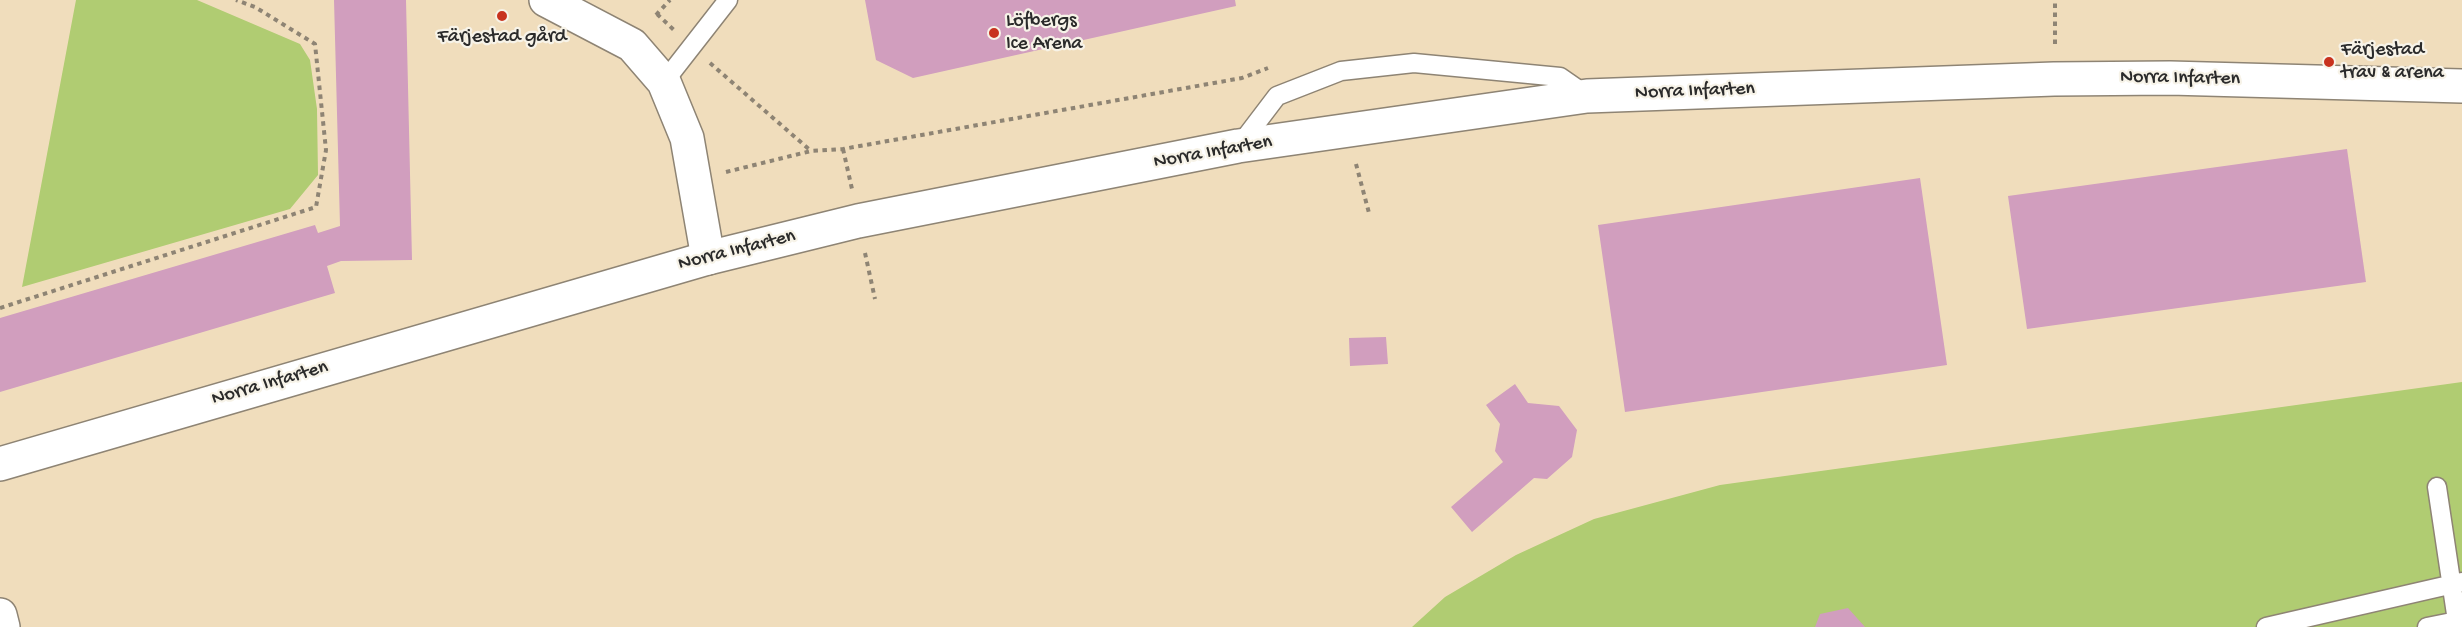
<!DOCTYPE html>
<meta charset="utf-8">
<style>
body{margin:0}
canvas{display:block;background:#f0ddbc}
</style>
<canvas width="2462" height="627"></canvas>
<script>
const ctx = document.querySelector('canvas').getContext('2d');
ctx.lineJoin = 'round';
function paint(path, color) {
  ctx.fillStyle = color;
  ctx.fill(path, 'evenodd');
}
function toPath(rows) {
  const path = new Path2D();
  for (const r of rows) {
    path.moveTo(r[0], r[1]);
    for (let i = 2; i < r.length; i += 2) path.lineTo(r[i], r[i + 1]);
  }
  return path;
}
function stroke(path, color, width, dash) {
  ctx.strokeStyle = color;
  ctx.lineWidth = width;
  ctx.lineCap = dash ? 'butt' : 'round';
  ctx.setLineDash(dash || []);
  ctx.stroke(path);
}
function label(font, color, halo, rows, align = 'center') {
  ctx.font = font + ' "Gochi Hand",sans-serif';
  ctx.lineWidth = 4.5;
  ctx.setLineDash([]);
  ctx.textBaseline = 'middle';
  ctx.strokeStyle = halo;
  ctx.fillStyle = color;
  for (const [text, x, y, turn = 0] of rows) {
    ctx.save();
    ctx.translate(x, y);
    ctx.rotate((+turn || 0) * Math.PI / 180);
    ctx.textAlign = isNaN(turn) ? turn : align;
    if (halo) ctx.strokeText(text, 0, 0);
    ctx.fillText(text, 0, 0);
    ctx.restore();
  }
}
paint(toPath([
 [76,0,197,0,300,44,310,60,317,109,318,175,290,209,22,287],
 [2462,382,2462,627,1412,627,1445,597,1516,555,1594,519,1720,485]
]), '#b0cc72');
paint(toPath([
 [334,0,406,0,412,260,341,261,327,266,335,293,0,392,0,318,315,225,318,233,340,226],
 [865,0,1235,0,1236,6,913,78,876,60],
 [2347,149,2366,282,2027,329,2008,196],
 [1920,178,1947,365,1625,412,1598,225],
 [1386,337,1388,364,1350,366,1349,338],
 [1515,384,1528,403,1559,406,1577,430,1572,457,1547,479,1534,478,1472,532,1451,507,1503,462,1495,451,1500,424,1486,405],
 [1848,608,1865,627,1815,627,1820,614]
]), '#d19ebe');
const service = toPath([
 [664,82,728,0],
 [1239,146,1277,96,1341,71,1414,63,1560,77,1586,95],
 [2266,627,2462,582],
 [2427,627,2457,621,2437,487]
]);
const minor = toPath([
 [546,0,632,45,664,82,687,138,708,258],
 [0,615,3,627]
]);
const tertiary = toPath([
 [0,464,708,258,858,221,1238,146,1587,96,2054,79,2170,78,2462,86]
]);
stroke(service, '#8e8474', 21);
stroke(minor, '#8e8474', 36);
stroke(tertiary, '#8e8474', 36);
stroke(toPath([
 [657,14,674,30],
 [656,15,670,0],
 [2055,44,2055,0],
 [710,63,811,151],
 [843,149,852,189],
 [1356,164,1369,213],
 [726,172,811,151,843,149,1242,78,1268,68],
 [865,253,875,299],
 [0,308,316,207,326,150,315,44,255,7,236,0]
]), '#8e8474', 4, [4.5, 4.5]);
stroke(service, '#fff', 18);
stroke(minor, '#fff', 33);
stroke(tertiary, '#fff', 33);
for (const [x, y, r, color] of [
 [502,16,6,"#c8321e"],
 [994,33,6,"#c8321e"],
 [2329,62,6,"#c8321e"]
]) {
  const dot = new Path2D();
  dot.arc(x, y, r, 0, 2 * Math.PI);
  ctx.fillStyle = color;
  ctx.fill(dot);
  stroke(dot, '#f7f3e8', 2);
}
label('20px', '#2b2b2b', '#f7f3e8', [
 ["Löfbergs",1006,22],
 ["Ice Arena",1006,45],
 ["Färjestad gård",502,38,"center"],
 ["Färjestad",2341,51],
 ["trav & arena",2341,74]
], 'left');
label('20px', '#2b2b2b', '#f7f3e8', [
 ["Norra Infarten",2180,79,1],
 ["Norra Infarten",1695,92,-2],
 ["Norra Infarten",1213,153,-10],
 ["Norra Infarten",737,251,-14],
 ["Norra Infarten",270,384,-16]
]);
</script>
